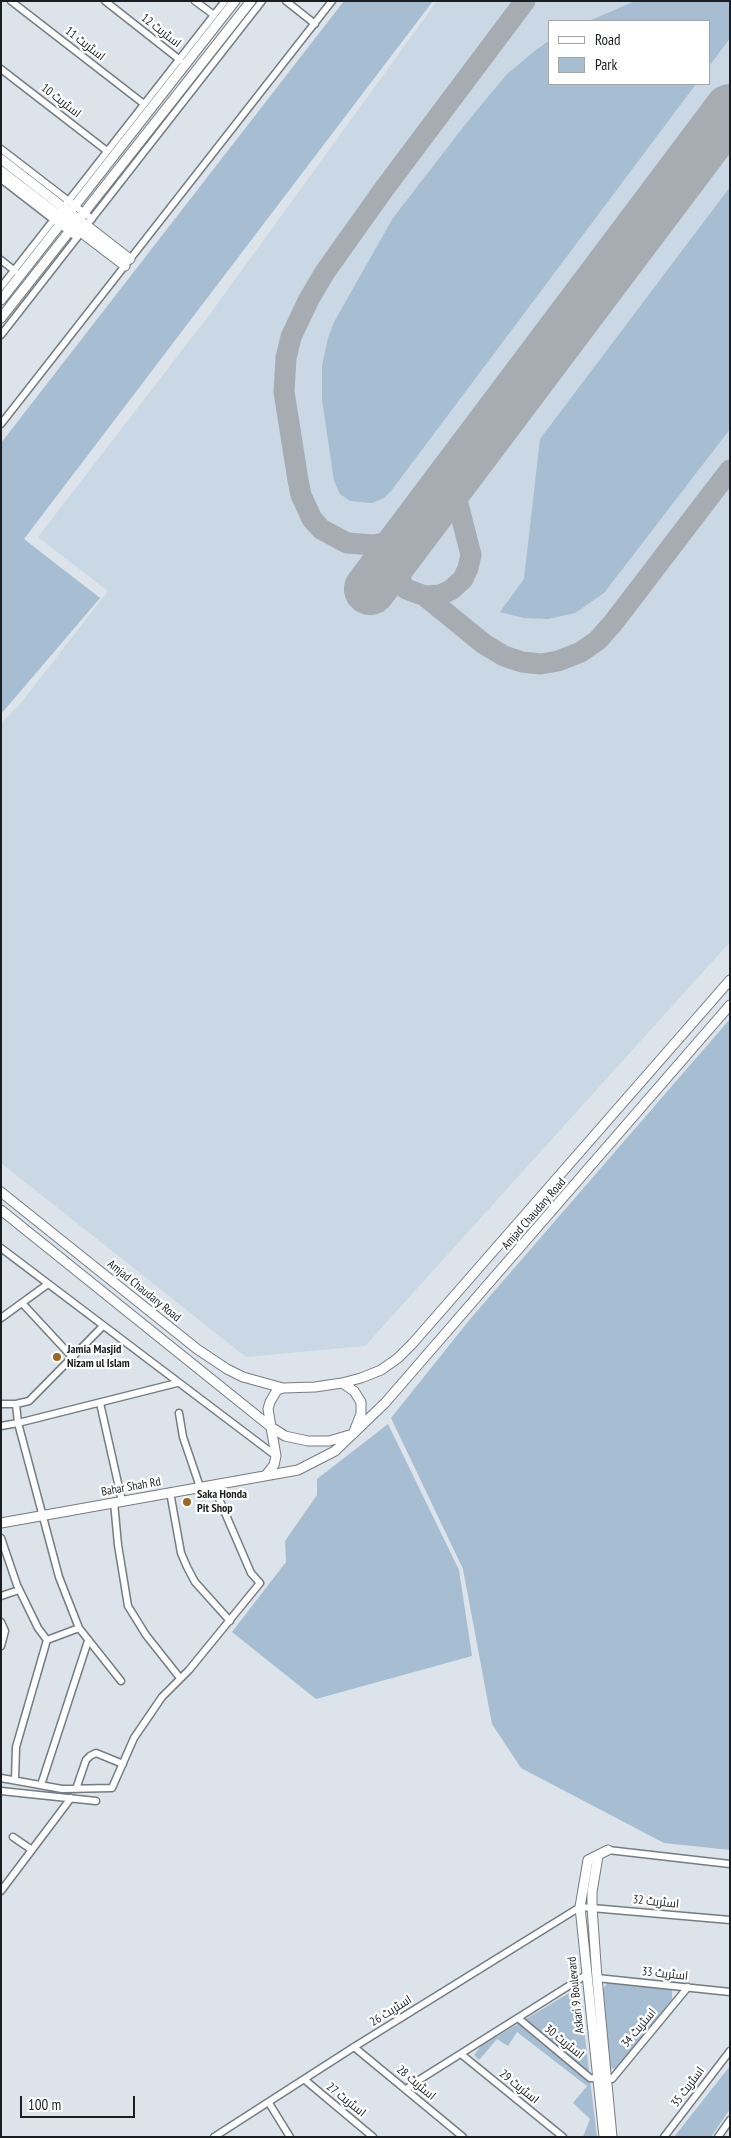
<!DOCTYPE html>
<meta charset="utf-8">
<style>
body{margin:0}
#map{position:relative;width:731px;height:2138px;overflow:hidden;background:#dce3ea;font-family:"PT Sans Narrow",sans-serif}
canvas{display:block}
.frame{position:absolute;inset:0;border:2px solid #1b1e20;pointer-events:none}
.legend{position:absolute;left:548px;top:20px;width:162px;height:65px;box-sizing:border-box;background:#fff;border:1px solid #a4a5a6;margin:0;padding:6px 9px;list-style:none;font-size:15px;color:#1b1e20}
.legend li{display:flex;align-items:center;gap:10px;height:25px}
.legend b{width:25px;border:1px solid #a4a5a6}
.scale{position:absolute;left:20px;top:2096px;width:115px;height:22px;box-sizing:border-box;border:2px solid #1b1e20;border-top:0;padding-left:6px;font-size:15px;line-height:18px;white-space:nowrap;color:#1b1e20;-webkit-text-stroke:4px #fff;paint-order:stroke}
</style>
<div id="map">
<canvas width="731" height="2138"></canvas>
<div class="frame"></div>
<ul class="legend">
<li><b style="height:6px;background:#fff"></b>Road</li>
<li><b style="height:14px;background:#a6bdd2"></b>Park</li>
</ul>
<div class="scale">100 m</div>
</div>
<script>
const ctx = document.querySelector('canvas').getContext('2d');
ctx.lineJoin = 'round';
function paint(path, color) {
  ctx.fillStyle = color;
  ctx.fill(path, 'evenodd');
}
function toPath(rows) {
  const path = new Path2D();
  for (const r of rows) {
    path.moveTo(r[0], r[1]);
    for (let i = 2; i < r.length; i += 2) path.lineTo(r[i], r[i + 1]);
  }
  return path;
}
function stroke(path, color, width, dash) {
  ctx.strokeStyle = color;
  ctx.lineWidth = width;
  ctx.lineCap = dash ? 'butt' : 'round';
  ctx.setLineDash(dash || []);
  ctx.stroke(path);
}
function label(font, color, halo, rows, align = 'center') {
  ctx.font = font + ' "PT Sans Narrow",Cairo,sans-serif';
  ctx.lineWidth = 4.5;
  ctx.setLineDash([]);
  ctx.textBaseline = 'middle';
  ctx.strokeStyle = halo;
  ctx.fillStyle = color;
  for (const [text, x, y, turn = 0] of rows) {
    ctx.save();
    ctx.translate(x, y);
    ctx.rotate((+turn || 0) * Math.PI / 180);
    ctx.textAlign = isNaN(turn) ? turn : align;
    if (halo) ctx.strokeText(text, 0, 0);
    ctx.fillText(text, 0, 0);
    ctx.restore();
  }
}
paint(toPath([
 [437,1,730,1,730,942,365,1346,246,1357,1,1163,1,723,20,704,108,591,38,537,210,314],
 [550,21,710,21,710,84,550,84]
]), '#cad7e4');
paint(toPath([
 [344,1,433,1,24,539,100,598,1,714,1,443],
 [635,1,730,1,730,38,710,65,710,21,589,21],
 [550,40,550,84,696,84,391,491,384,498,372,503,350,501,340,494,334,481,322,399,322,366,328,338,334,322,393,218,468,121,507,74,536,50],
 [730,187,730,429,604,593,575,613,548,619,524,618,500,612,524,579,540,439],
 [730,1019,730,1850,664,1843,521,1768,492,1724,463,1569,391,1418,471,1318],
 [388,1424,459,1570,472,1656,316,1699,232,1632,286,1562,285,1541,317,1495,317,1479],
 [608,1982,672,1990,672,1999,617,2071,609,2066,603,1989],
 [579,1987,597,2137,583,2137,590,2119,573,2103,587,2086,517,2032,508,2046,497,2039,479,2060,474,2055,481,2046],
 [730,2066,730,2109,711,2137,674,2137]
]), '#a6bdd2');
stroke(toPath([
 [408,538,374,545,347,543,321,529,312,519,301,495,298,480,284,392,286,358,291,337,309,299,325,272,384,189,525,1],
 [408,538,400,568,401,582,406,589,425,596,440,595,451,590,463,579,468,568,471,555,455,492,454,482,458,472],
 [425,596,484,644,504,656,522,662,541,664,558,661,581,652,598,640,613,623,730,470]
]), '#a6acb2', 21);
stroke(toPath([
 [370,589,730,110]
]), '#a6acb2', 52);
const street = toPath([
 [11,1,144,104],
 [105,1,180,60],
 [195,1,214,15],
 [286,1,315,24],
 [1,69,107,151],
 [1,149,92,219],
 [1,179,77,238],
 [1,260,15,271],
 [1,287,225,1],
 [1,335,262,1],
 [1,424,332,1],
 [1,1248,276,1456],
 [22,1303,73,1358],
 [1,1318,48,1284],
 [100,1403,122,1501],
 [1,1404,16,1404,18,1423,1,1426],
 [16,1404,29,1401,103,1326],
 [179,1413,183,1437,200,1487],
 [170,1492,181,1553,187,1567,195,1582,230,1621],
 [114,1502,118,1545,128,1606,146,1635,180,1678],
 [1,1538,17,1585,38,1628,47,1640],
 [1,1596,19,1590],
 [1,1622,5,1631,1,1646],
 [121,1681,79,1628,59,1577,18,1423,177,1383],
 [1,1778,62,1789,112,1788,134,1738,162,1697,189,1670,260,1583,251,1573,213,1485],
 [15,1780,16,1747,47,1640,79,1628],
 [41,1785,88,1641],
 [76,1789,86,1760,90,1756,96,1753,123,1764],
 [1,1791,96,1801],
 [13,1837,32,1850],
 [608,1850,730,1864],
 [1,1891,71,1798],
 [597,1978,730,1992],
 [518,2018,590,2078,612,2079,688,1987],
 [354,2047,463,2137],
 [461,2054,563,2137],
 [305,2080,373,2137],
 [406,2090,411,2085,586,1975],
 [269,2103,290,2137],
 [214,2137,354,2047,580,1907,730,1920],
 [664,2137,730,2051],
 [718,2137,730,2120]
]);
const secondary = toPath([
 [1,159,130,259],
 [1,171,125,266],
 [1,300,235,1],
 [1,318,251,1],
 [1,1192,197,1349,227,1369,243,1377,283,1388],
 [1,1210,271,1427,276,1456,274,1465,266,1475],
 [342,1383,361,1378,381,1370,398,1358,413,1343,730,980],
 [342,1383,354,1391,361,1402,361,1414,353,1434,329,1441,308,1441,285,1436,271,1427,268,1409,270,1402,277,1390,283,1388,315,1387,342,1383],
 [1,1523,298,1470,335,1451,385,1403,730,1005],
 [598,1856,592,1892,592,1907,597,1978,612,2137],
 [604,2137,580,1907,588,1860,608,1850]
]);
stroke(street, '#757c82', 9);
stroke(secondary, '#757c82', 11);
stroke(street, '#fff', 6);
stroke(secondary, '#fff', 9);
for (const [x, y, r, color] of [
 [57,1357,5,"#9e6523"],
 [187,1502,5,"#9e6523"]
]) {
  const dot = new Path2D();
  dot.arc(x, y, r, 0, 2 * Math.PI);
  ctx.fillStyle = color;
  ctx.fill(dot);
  stroke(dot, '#fff', 2);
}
label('12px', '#1b1e20', '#fff', [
 ["اسٹریٹ 12",161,31,38],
 ["اسٹریٹ 11",85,44,38],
 ["اسٹریٹ 10",61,101,38],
 ["Amjad Chaudary Road",534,1214,-49],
 ["Amjad Chaudary Road",144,1291,39],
 ["Bahar Shah Rd",131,1487,-10],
 ["اسٹریٹ 32",656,1902,6],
 ["اسٹریٹ 33",665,1974,6],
 ["Askari 9 Boulevard",576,1995,-96],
 ["اسٹریٹ 26",391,2011,-32],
 ["اسٹریٹ 34",639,2028,-50],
 ["اسٹریٹ 30",564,2042,39],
 ["اسٹریٹ 28",416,2083,40],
 ["اسٹریٹ 29",519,2087,39],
 ["اسٹریٹ 35",688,2087,-53],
 ["اسٹریٹ 27",346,2100,39]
]);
label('bold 12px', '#1b1e20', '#fff', [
 ["Jamia Masjid",67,1350],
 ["Nizam ul Islam",67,1364],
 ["Saka Honda",197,1495],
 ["Pit Shop",197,1509]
], 'left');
</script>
